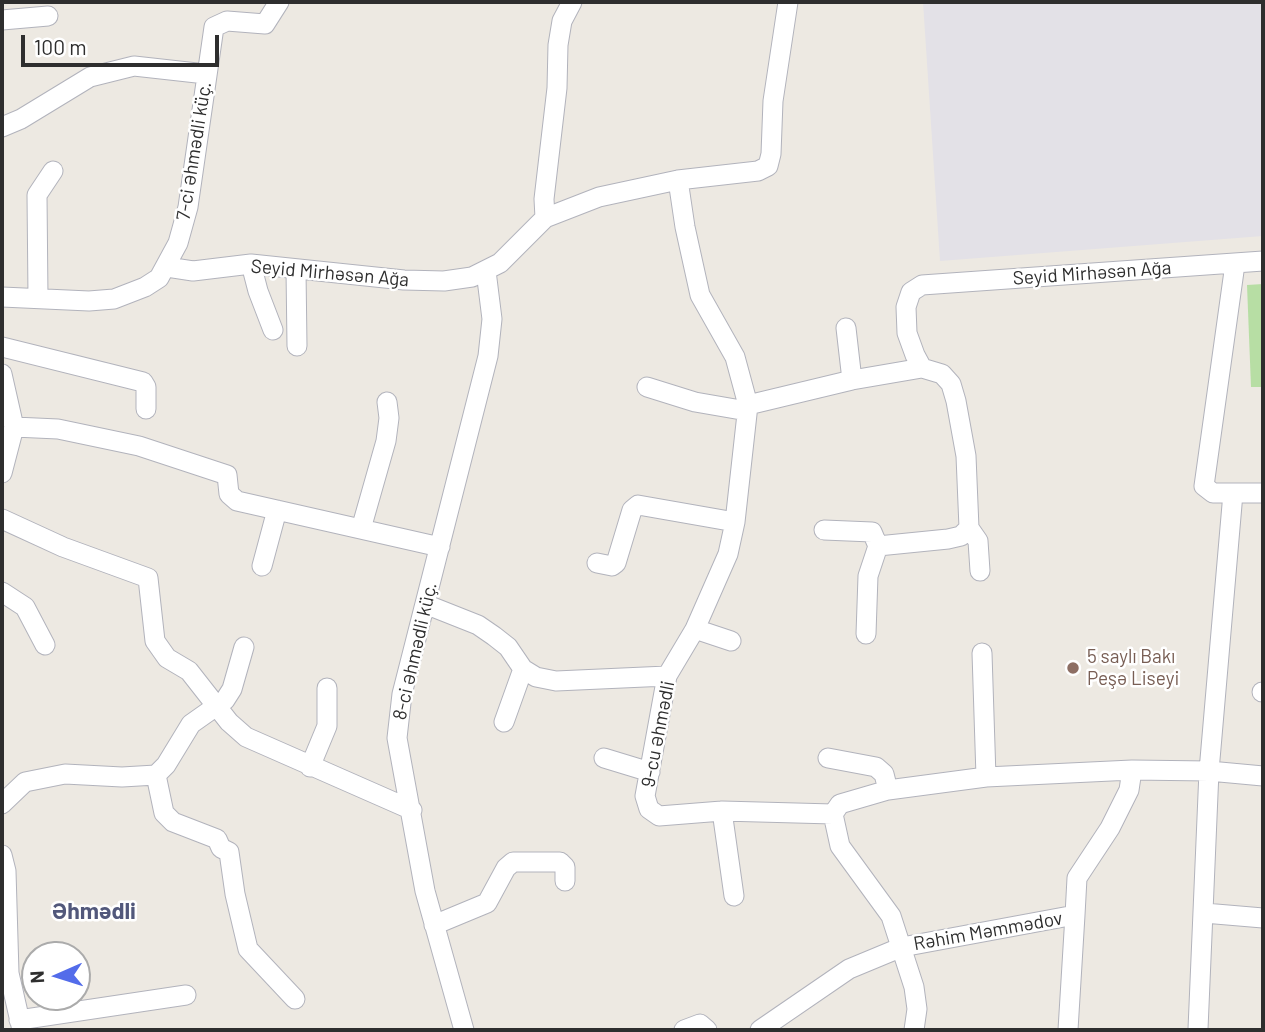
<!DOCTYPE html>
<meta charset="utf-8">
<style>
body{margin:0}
#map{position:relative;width:1265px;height:1032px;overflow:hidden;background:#ede9e2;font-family:Barlow,sans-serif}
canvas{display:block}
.frame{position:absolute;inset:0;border:4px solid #2e2e2e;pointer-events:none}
.north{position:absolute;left:21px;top:941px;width:70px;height:70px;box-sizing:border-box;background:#fff;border:2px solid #ababab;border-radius:50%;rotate:267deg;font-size:19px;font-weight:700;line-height:28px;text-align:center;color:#2e2e2e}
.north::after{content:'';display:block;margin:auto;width:24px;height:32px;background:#536cea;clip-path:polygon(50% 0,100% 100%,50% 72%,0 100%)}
.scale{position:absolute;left:21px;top:35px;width:198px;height:32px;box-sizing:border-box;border:4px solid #2e2e2e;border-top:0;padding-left:9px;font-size:21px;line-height:24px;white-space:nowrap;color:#2e2e2e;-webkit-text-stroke:5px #fff;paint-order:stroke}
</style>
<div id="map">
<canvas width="1265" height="1032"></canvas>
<div class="frame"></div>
<div class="north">N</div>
<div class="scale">100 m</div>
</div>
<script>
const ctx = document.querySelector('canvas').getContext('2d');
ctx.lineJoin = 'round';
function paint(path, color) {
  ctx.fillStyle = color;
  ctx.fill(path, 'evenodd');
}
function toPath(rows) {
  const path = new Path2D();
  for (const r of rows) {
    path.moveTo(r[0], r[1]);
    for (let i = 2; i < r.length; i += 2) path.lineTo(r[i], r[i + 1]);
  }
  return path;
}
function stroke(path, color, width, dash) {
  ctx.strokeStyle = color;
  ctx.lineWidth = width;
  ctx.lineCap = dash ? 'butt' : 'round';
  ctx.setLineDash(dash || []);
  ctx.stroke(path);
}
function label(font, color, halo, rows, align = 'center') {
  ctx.font = font + ' Barlow,sans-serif';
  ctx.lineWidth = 5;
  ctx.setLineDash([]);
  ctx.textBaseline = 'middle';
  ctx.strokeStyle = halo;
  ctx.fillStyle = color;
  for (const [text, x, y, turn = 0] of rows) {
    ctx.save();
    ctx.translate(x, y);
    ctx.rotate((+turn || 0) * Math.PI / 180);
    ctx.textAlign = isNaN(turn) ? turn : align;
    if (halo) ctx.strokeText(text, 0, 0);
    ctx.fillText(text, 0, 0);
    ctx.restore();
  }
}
paint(toPath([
 [923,2,1263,2,1263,236,940,261]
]), '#e3e1e7');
paint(toPath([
 [1263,284,1263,387,1251,387,1247,285]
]), '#b7dea4');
const minor = toPath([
 [2,20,48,16],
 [2,127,21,119,90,77,134,66,206,74],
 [678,180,685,227,700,295,735,357,748,405,735,522,728,554,695,629,667,676,645,796,649,809,659,816,722,811,833,814],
 [545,218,544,199,557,88,558,45,562,21,572,2],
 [251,264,258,291,273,330],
 [1235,264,1204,486,1213,493,1263,493],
 [167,267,193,271,251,264,404,280,444,281,472,277,500,263,545,218,599,197,678,180,758,171,768,166,771,154,773,101,788,2],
 [296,270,297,346],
 [2,297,89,301,114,299,145,287,159,278,178,243,188,207,214,27,227,21,265,24,279,2],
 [38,297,37,195,53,171],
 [846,328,852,380],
 [2,347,143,382,146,387,146,409],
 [2,374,14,427,2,473],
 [647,387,695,402,747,411],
 [748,405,852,380,922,368],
 [14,427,58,429,139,446,227,475,229,494,237,501,440,547],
 [2,519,63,547,148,578,155,641,167,658,189,671,229,722,246,737,412,810],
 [361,529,386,441,389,418,387,402],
 [824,530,872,532,878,546,948,539,961,536,969,528],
 [597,563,612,566,616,563,632,510,638,505,735,522],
 [262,566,277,510],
 [980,571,978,541,969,528,966,456,956,401,951,384,942,374,922,368,915,355,907,333,906,307,911,292,922,285,1263,261],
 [2,592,25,607,45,645],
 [425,604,478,625,494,636,508,647,523,669,536,677,556,681,667,676],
 [695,629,731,641],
 [866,634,868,576,878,546],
 [982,653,986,777],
 [1262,692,1263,692],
 [504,722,523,669],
 [604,758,650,772],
 [828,758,876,767,884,774,888,790],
 [310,767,327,726,327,688],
 [156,775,164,813,173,822,217,839,221,848,229,852,235,894,248,949,295,999],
 [2,804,25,782,65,774,122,777,156,775,166,765,191,724,225,700,232,689,244,647],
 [722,811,734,896],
 [833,814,840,804,888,790,986,777,1132,770],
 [833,814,840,846,891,916,914,987,917,1009,914,1030],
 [2,855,6,871,9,973,22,1030],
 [1204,913,1263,918],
 [434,925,487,903,506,868,513,862,560,862,565,867,565,881],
 [19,1020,186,995],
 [1198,1029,1209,771,1233,493],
 [464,1030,425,891,397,738,402,694,488,356,492,319,486,271],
 [684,1030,700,1024,707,1030],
 [760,1030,849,969,902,947,1075,915,1077,878,1110,828,1129,790,1132,770,1209,771,1263,776],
 [1068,1030,1075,915]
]);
stroke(minor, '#b2b3bc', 21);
stroke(minor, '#fff', 19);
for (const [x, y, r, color] of [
 [1073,668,7,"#8d6e63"]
]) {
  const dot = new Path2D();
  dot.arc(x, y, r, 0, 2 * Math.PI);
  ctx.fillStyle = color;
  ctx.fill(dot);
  stroke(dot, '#fff', 2.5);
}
label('19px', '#2e2e2e', '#fff', [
 ["7-ci Əhmədli küç.",194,151,-81],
 ["Seyid Mirhəsən Ağa",330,273,5],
 ["Seyid Mirhəsən Ağa",1092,273,-4],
 ["8-ci Əhmədli küç.",415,651,-77],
 ["9-cu Əhmədli",658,734,-79],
 ["Rəhim Məmmədov",988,931,-10]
]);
label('19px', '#785e54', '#fff', [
 ["5 saylı Bakı",1087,657],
 ["Peşə Liseyi",1087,679]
], 'left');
label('bold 23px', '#52587b', '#fff', [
 ["Əhmədli",94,911]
]);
</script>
